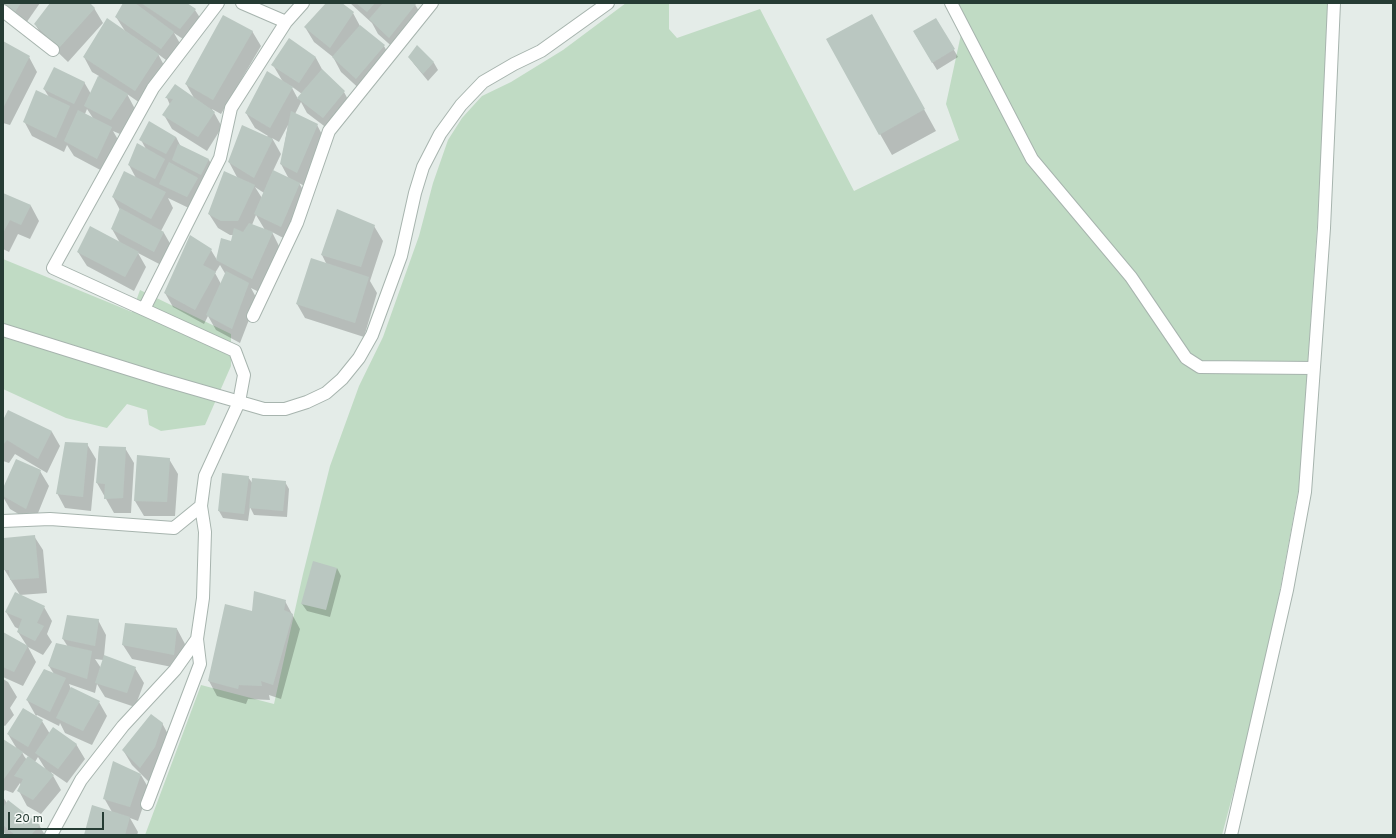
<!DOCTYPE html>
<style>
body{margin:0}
#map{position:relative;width:1396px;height:838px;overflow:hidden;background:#e4ece8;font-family:Overpass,sans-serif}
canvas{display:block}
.frame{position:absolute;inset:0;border:4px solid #263c34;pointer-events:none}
.scale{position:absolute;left:8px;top:812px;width:96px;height:18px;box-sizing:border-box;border:2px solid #263c34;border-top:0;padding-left:5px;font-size:12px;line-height:14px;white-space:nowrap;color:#263c34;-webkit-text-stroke:3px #f5f9f6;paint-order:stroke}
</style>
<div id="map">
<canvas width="1396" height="838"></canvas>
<div class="frame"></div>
<div class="scale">20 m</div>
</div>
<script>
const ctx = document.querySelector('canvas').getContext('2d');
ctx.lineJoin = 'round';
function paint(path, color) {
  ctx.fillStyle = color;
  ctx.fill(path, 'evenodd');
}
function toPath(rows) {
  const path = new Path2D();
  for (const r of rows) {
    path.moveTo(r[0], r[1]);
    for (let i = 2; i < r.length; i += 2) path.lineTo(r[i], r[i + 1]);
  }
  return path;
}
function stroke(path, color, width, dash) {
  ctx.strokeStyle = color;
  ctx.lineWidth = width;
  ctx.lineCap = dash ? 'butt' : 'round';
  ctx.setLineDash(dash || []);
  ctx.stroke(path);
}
paint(toPath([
 [626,3,669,3,669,29,677,38,760,9,854,191,959,140,946,104,963,25,950,3,1328,3,1321,167,1300,481,1264,677,1222,835,145,835,201,685,274,704,303,574,330,466,359,386,383,337,419,236,433,183,448,140,462,118,482,96,511,82,563,50],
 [3,259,132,312,140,290,231,334,231,366,205,425,161,431,149,425,147,410,127,404,107,428,66,418,3,389]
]), '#c0dbc4');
paint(toPath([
 [3,3,40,3,24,26,3,10],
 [52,3,88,3,94,8,103,23,68,62,44,39,35,24],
 [124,3,185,3,195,10,204,24,189,43,174,33,182,47,170,63,158,54,166,69,143,105,127,94,135,109,120,134,113,131,120,143,106,173,74,156,67,145,64,152,32,136,24,121,49,97,44,89,84,82,91,94,99,76,92,72,84,57,125,31,116,17],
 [87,109,93,118,85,114],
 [327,3,341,3,353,13,360,26,384,46,392,61,364,93,341,72,333,57,314,42,305,27],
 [350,3,414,3,424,19,397,51,378,34,372,23],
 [872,15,936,131,892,155,880,134],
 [936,19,958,57,937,70,914,32],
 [252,31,261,46,221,114,212,109,222,127,207,151,172,129,164,115,170,105,167,98,194,98,186,84],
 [289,39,316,58,323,71,344,92,352,107,332,132,307,113,301,102,295,114,317,125,325,140,306,187,299,183,308,198,289,241,272,232,280,248,261,293,251,288,257,299,240,343,216,330,208,316,204,324,173,307,165,293,211,250,217,260,231,243,233,235,230,235,218,228,209,214,238,179,229,162,268,136,255,128,246,113,283,82,273,65],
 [291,86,302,94,298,99],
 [288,125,281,164,289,179,273,171,281,154,272,138,279,142],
 [255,187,264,193,262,198],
 [256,215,265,230,252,225],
 [220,265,226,275,221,284,215,273],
 [3,42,29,57,37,72,10,125,3,123],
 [417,46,434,63,438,70,428,81,414,64,409,57],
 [176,137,181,147,209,160,217,175,195,211,168,198,173,208,161,231,164,233,172,247,163,266,138,253,146,267,134,291,87,266,78,252,120,243,112,229,120,210,113,197,136,178,129,165,146,149,141,140],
 [3,194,31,206,39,221,30,239,18,234,9,252,3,249],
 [374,226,383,241,370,281,377,293,364,337,305,318,297,304,327,265,322,255],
 [3,419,4,420,52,432,60,446,47,473,15,454,9,463,3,461],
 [87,444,96,459,91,511,65,508,57,493],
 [99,447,125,448,134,463,131,513,114,513,97,483],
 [169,459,178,474,175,516,144,516,135,501],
 [40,471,49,486,34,523,10,509,3,497,3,490],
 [248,477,253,484,285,482,289,489,287,517,254,515,250,507,248,521,223,518,219,511],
 [34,536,43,550,47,593,20,595,4,569],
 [337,568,341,576,330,617,307,611,302,604],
 [285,601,300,629,281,699,269,695,270,700,248,699,246,704,217,696,209,681,253,612],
 [44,607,52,621,47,634,52,642,43,655,28,647,36,662,23,686,3,677,3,633,27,646,18,632,19,629,15,627,6,612],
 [98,620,106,635,104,656,135,668,144,683,135,707,105,697,97,684,95,693,69,684,71,689,99,702,107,716,92,745,65,733,60,723,59,726,37,715,36,716,27,700,54,674,49,666,68,647,63,639],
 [95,659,103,660,101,668],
 [177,629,185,644,182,669,132,659,123,645],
 [3,679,8,682,17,697,10,708,14,715,5,726,3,725],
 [42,721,50,734,76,744,85,759,67,783,51,772,61,790,41,814,27,806,19,791,21,786,20,783,13,793,5,790,3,793,3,740,17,749,8,734],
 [22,752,29,757,27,760,24,756],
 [38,757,46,770,35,762],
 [162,723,170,738,149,782,132,765,123,750],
 [141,775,149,789,138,821,130,818,138,832,137,835,85,835,112,812,104,798],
 [3,797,7,803,39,825,45,835,5,834,3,831]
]), '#0003');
paint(toPath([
 [3,3,21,3,15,12],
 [50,3,90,3,95,8,59,48,34,24],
 [123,3,135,3,174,32,161,49,115,17],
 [141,3,187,3,196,9,180,29],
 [326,3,342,3,354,12,330,48,304,27],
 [356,3,375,3,367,12],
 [383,3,416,4,389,38,369,19],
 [872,14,925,109,879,135,826,39],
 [223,15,253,31,213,100,185,84],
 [107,18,159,54,135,91,83,57],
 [936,18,955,49,932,63,913,31],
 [360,25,385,45,356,79,332,57],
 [289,38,316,57,299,83,271,65],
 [3,41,30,56,3,108],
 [417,45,434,62,423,74,408,57],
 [54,67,85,82,74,104,43,89],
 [322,69,345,91,323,118,297,98],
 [267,71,293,87,270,128,245,113],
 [98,76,128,94,111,120,84,106],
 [175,84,215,112,198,137,162,115,173,99,165,98],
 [36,90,70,106,56,138,23,122],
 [78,110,112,127,97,159,64,141],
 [291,111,318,124,297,173,280,164],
 [149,121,176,137,166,154,139,140],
 [242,125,273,139,254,178,228,162],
 [137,143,165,159,155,179,128,165],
 [178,144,209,159,201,175,172,160],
 [169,162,198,178,187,197,159,184],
 [273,170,300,183,281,227,254,214],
 [124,171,166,192,151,219,112,197],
 [224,171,255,185,238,221,221,221,208,214],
 [3,193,31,205,21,225,10,220,3,233],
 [120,208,164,232,154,252,111,229],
 [337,209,375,225,361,267,321,255],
 [249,223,273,232,252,279,216,260,221,238,231,241,234,228,243,232],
 [90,226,139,252,125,277,77,252],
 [190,235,212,249,203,265,216,272,195,310,164,293],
 [311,258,369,277,355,323,296,304],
 [226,271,249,283,232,329,206,315],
 [8,410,52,431,38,459,7,440,3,445,3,420],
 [65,442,88,443,83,497,56,494],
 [99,446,126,447,123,498,104,499,105,484,96,483],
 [137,455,170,458,167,502,134,501],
 [16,459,41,470,26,509,3,496,3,488],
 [222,473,249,476,244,514,218,511],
 [252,478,286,481,283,511,249,508],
 [35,535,39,578,10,580,9,570,3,570,4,538],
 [313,561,337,568,326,610,301,604],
 [254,591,286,600,284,610,293,614,273,685,261,681,262,686,239,685,238,689,208,681,225,604,252,611],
 [15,592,45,606,37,623,44,626,35,641,17,632,22,619,5,612],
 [67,615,99,619,95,646,62,639],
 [125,623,177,628,174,655,122,645],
 [3,632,28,646,14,672,3,667],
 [56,643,92,651,87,679,48,666],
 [104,655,136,667,127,693,95,683],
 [44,669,66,678,50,712,26,700],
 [71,687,100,701,83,731,56,718],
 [23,708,43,720,28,747,7,734],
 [151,714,163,723,155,747,140,768,122,750],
 [53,727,77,744,58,769,35,753],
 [3,739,23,752,4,779,3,779],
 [28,756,54,775,33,800,17,791,23,779,14,776],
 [113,761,141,774,130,807,103,799],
 [8,800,40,825,31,835,15,835,3,825,3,808],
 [92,805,130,817,125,835,84,835]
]), '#bac7c1');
const minor = toPath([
 [242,3,286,22],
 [951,3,1032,159,1131,277,1186,358,1200,367,1313,368],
 [3,11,53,50],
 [144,309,220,158,231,108,286,22,303,3],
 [253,316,297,223,329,131,432,3],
 [3,330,160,379,264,409,285,409,307,402,326,393,342,379,359,358,372,335,401,256,415,193,423,167,440,134,461,105,483,82,514,64,541,51,608,3],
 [3,521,50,519,174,528,201,506],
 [147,804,200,664,197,639],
 [51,835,81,780,123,726,175,670,197,639,203,598,205,532,201,506,205,476,239,402,244,375,235,351,53,268,153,88,218,3],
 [1231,835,1287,590,1305,492,1324,228,1334,3]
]);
stroke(minor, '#a7b4ae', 14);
stroke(minor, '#fff', 12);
</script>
